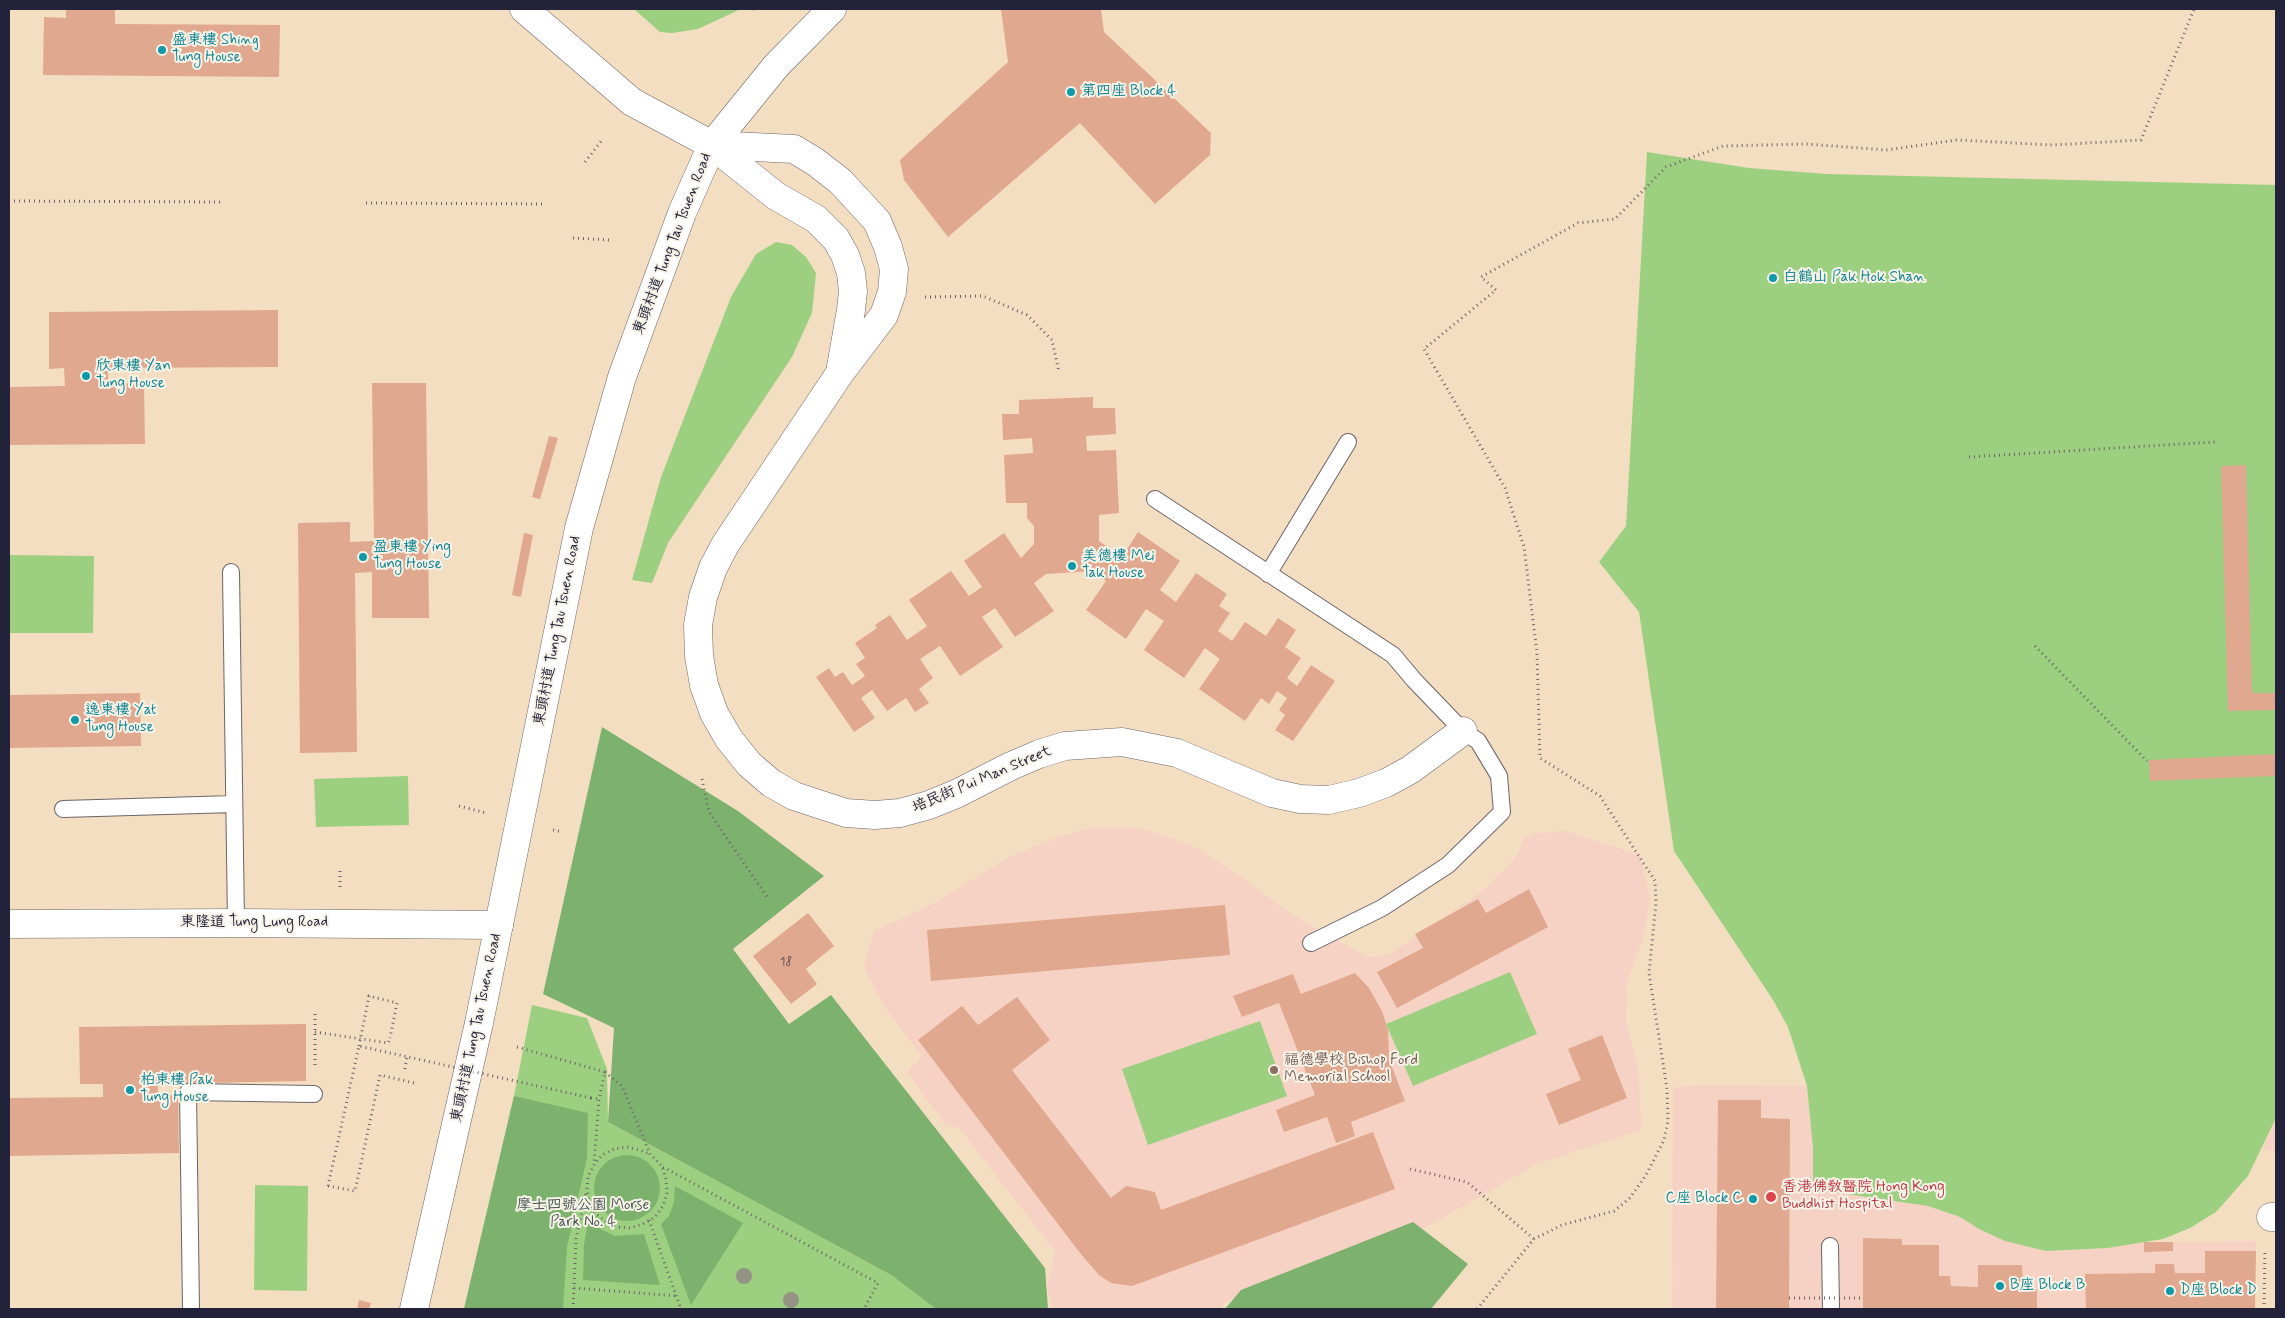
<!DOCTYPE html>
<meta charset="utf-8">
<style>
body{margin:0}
#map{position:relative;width:2285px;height:1318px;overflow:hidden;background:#f4dec1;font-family:Mynerve,sans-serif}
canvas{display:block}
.frame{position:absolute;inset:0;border:10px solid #22223b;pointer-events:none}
</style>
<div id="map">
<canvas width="2285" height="1318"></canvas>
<div class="frame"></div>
</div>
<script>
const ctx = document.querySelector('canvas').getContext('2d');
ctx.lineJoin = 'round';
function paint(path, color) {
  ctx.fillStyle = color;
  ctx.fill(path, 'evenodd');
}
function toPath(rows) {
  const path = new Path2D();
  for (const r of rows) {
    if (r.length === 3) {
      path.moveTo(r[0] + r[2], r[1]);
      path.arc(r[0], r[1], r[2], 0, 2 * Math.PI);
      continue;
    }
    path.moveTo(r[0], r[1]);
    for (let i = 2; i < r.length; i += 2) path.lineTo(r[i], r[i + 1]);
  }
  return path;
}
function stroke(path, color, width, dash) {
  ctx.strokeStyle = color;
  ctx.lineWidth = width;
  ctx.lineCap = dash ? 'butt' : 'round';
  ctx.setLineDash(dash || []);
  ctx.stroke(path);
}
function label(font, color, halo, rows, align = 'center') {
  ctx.font = font + ' Mynerve,"LXGW WenKai TC",sans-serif';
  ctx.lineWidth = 4;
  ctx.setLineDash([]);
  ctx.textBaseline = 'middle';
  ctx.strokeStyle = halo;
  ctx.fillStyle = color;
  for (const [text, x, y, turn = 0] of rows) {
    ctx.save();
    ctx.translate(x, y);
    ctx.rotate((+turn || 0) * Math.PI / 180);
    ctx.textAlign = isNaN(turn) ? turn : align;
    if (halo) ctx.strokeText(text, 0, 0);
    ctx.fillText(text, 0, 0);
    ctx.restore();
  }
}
paint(toPath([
 [1092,827,1140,828,1189,844,1221,863,1295,916,1357,951,1368,956,1379,957,1391,953,1480,893,1510,864,1518,853,1523,839,1534,833,1566,831,1640,855,1650,896,1645,932,1627,983,1626,1021,1638,1068,1642,1130,1539,1163,1421,1230,1224,1302,1221,1309,1053,1309,1047,1289,1055,1251,959,1128,946,1125,907,1072,922,1057,884,1006,864,967,874,931,931,905,1009,857,1055,838],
 [1704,1085,1807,1086,1813,1148,1813,1189,1928,1206,1960,1217,1979,1229,2046,1251,2108,1248,2144,1242,2256,1241,2255,1309,1672,1309,1673,1088],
 [2276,1118,2276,1150,2262,1151,2274,1123]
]), '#f6d2c4');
paint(toPath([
 [634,9,741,9,698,29,672,33,660,32],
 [1647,152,1749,168,1827,174,2276,185,2276,1118,2248,1176,2216,1212,2190,1228,2163,1239,2108,1248,2046,1251,2005,1241,1979,1229,1960,1217,1928,1206,1813,1189,1813,1148,1807,1086,1788,1027,1773,1000,1674,851,1639,612,1599,562,1626,526],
 [776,242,792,245,806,257,816,273,812,313,792,357,668,543,652,583,632,580,661,477,731,297,756,254],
 [9,555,94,556,93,633,9,633],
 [408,776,409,825,316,827,314,779],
 [1510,972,1537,1034,1413,1086,1386,1024],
 [532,1005,587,1018,607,1069,608,1122,891,1275,936,1309,464,1309,514,1096],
 [1260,1021,1287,1096,1148,1145,1122,1069],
 [255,1185,308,1186,307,1291,254,1290]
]), '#9cd080');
paint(toPath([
 [602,727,738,811,824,876,733,949,789,1024,831,995,1045,1268,1048,1309,936,1309,891,1275,608,1122,614,1028,543,994],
 [514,1096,588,1113,587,1158,567,1247,563,1309,464,1309],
 [627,1188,33],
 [675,1186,743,1223,691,1305,661,1224,669,1216,674,1202],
 [589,1217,597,1227,615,1236,644,1234,660,1285,583,1280,584,1244],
 [1413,1222,1468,1264,1431,1309,1225,1309,1241,1290]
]), '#7db26e');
paint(toPath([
 [66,9,115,9,115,24,280,25,279,77,43,75,44,17,66,18],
 [1001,9,1101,9,1104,32,1211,133,1210,155,1155,204,1080,123,948,237,904,180,900,160,1008,62],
 [278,310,278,367,108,368,108,384,144,383,145,444,9,445,9,387,65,386,64,368,49,369,49,312],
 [372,383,426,383,429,618,372,618,372,572,355,573,357,752,300,753,298,523,350,522,350,542,374,541],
 [1093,397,1093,408,1115,408,1116,434,1086,436,1087,451,1116,450,1119,513,1099,515,1099,541,1122,557,1138,532,1180,561,1160,590,1176,602,1196,573,1227,594,1219,606,1230,613,1218,631,1232,641,1245,622,1266,636,1278,618,1296,630,1285,647,1301,658,1287,678,1297,686,1311,665,1335,681,1293,741,1275,730,1285,715,1279,710,1287,698,1277,691,1269,704,1261,698,1245,721,1199,689,1220,659,1205,648,1184,678,1144,650,1164,621,1146,609,1126,639,1086,610,1106,581,1092,571,1046,574,1034,583,1054,611,1015,637,995,608,982,617,1003,647,960,676,940,646,920,659,933,678,919,689,929,703,915,712,906,698,887,711,872,690,861,698,875,718,854,732,816,677,829,668,835,677,843,672,852,685,865,676,856,664,865,658,855,643,877,628,875,625,890,615,907,640,927,626,909,600,951,571,969,596,982,587,964,561,1004,533,1021,558,1034,544,1034,526,1027,518,1027,503,1006,503,1004,455,1033,453,1032,438,1003,440,1002,414,1019,414,1019,400],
 [549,436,558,438,540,499,532,497],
 [2246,465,2252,693,2276,693,2276,710,2228,711,2221,466],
 [524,533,533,535,521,597,512,595],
 [140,693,141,746,9,748,9,695],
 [2276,754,2276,776,2150,781,2149,760],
 [1529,889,1548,927,1397,1008,1377,972,1423,948,1415,934,1478,899,1486,913],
 [1225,905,1230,955,931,981,927,930],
 [808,913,834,946,806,969,817,984,791,1004,753,956],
 [1355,973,1369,988,1382,1011,1388,1030,1389,1059,1405,1101,1351,1122,1355,1136,1336,1143,1327,1117,1284,1132,1276,1110,1315,1095,1279,1003,1242,1017,1233,996,1293,974,1301,994],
 [1017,997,1050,1040,1012,1070,1111,1198,1126,1186,1155,1192,1161,1210,1373,1132,1395,1189,1132,1286,1111,1283,1099,1275,1080,1253,918,1040,962,1006,978,1025],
 [306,1024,306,1081,158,1084,158,1096,178,1095,179,1153,9,1156,9,1098,103,1097,103,1084,80,1084,79,1027],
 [1602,1035,1627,1098,1559,1125,1546,1094,1581,1080,1568,1049],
 [1718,1100,1761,1100,1761,1118,1790,1119,1789,1309,1716,1309],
 [1863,1238,1902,1239,1902,1245,1939,1245,1939,1276,1950,1276,1951,1286,1978,1287,1978,1265,2022,1265,2023,1289,2037,1289,2037,1309,1863,1309],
 [2144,1242,2173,1242,2173,1251,2144,1252],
 [2205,1251,2256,1251,2255,1309,2086,1309,2085,1274,2155,1273,2155,1264,2174,1264,2175,1273,2205,1273],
 [359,1300,371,1303,369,1309,357,1309]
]), '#e0a88e');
const service = toPath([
 [1155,499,1393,655,1414,680,1463,731,1478,741,1499,776,1502,812,1448,865,1382,908,1311,943],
 [231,572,236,923],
 [1268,574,1348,442],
 [63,809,234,804],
 [1830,1246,1831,1309],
 [191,1309,188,1092,314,1094]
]);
const minor = toPath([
 [712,145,794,149,814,161,840,181,877,221,888,247,894,269,892,292,884,315,840,373,725,545,713,568,703,597,698,625,699,656,704,685,714,713,729,739,749,764,771,783,794,796,846,813,875,815,900,813,929,805,956,794,1011,766,1039,754,1065,746,1122,742,1177,753,1272,793,1300,799,1329,800,1359,793,1386,783,1410,770,1463,731],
 [712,145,776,196,816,219,836,239,845,255,851,273,853,291,851,310,841,367],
 [9,924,236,923,499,925],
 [2271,1217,2276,1217]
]);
const tertiary = toPath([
 [524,9,632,102,712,145]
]);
const secondary = toPath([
 [414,1309,479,1023,579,528,622,377,682,213,712,145,776,66,832,9]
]);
stroke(service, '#6c646a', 18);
stroke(minor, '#6c646a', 29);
stroke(tertiary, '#6c646a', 29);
stroke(secondary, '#6c646a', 29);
stroke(toPath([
 [754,9,755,10],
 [585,162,603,139],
 [9,201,220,202],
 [366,203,545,204],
 [573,238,610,240],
 [925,297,983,296,1027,315,1052,340,1059,372],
 [1969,457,2215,442],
 [2035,646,2147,761],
 [702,779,709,812,767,897],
 [459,806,486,813],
 [553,830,562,832],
 [340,871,340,891],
 [315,1032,388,1043,390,1038],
 [517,1047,605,1072,599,1099,594,1164],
 [315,1065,315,1013],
 [405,1069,407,1056],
 [605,1072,622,1086,650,1154,662,1166,666,1179,667,1193,663,1206,655,1217,643,1224,630,1228,617,1227,605,1221,595,1213,589,1202,587,1189,588,1176,594,1165,602,1155,614,1149,627,1147,640,1150,650,1154],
 [591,1098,599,1099],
 [663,1167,878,1283,864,1309],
 [1410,1169,1467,1182,1534,1239],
 [328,1186,355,1191,380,1075,414,1083],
 [649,1220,681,1309],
 [574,1288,678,1296],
 [573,1309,576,1239,586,1192],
 [1477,1309,1534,1239,1562,1225,1614,1211,1630,1198,1646,1175,1664,1140,1668,1121,1667,1089,1649,973,1656,903,1655,881,1600,796,1540,758,1537,653,1524,547,1505,488,1424,349,1496,290,1481,277,1578,223,1615,219,1666,167,1723,146,1806,144,1886,150,1957,140,2052,145,2141,140,2194,9],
 [2264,1309,2265,1250]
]), '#6c646a', 3, [1, 4]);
stroke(service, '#fff', 16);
stroke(minor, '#fff', 28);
stroke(tertiary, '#fff', 28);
stroke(secondary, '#fff', 28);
stroke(toPath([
 [359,1046,369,996,397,1003,390,1038],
 [328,1186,359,1046,591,1098],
 [1789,1298,1863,1298]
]), '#6c646a', 3, [1, 4]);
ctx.fillStyle = '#959383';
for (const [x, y] of [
 [744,1276],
 [791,1300]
]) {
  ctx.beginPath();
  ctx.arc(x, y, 8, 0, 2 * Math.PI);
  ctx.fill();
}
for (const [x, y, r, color] of [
 [162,50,5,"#0f9aa8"],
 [1071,92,5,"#0f9aa8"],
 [1773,278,5,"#0f9aa8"],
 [86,376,5,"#0f9aa8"],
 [363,557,5,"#0f9aa8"],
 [1072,566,5,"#0f9aa8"],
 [75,720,5,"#0f9aa8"],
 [1274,1070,5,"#8d6e63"],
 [130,1090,5,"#0f9aa8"],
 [1771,1197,6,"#e0444e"],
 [1753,1199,5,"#0f9aa8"],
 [2000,1286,5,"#0f9aa8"],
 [2170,1291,5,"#0f9aa8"]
]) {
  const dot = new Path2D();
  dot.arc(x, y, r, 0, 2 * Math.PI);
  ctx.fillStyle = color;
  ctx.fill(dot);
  stroke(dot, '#f7f3e8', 2);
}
label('12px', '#524450', null, [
 ["18",786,962]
]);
label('15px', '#0d838f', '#f7f3e8', [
 ["盛東樓 Shing",172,41],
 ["Tung House",172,58],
 ["第四座 Block 4",1081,92],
 ["白鶴山 Pak Hok Shan",1783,278],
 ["欣東樓 Yan",96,367],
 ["Tung House",96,384],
 ["盈東樓 Ying",373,548],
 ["Tung House",373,565],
 ["美德樓 Mei",1082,557],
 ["Tak House",1082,574],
 ["逸東樓 Yat",85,711],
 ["Tung House",85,728],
 ["柏東樓 Pak",140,1081],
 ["Tung House",140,1098],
 ["C座 Block C",1743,1199,"right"],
 ["B座 Block B",2010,1286],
 ["D座 Block D",2180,1291]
], 'left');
label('15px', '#22223b', '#f7f3e8', [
 ["東頭村道 Tung Tau Tsuen Road",673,244,-69],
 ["東頭村道 Tung Tau Tsuen Road",558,631,-79],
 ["培民街 Pui Man Street",982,780,-23],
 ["東隆道 Tung Lung Road",254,923],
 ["東頭村道 Tung Tau Tsuen Road",477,1028,-78]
]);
label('15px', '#785e54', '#f7f3e8', [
 ["福德學校 Bishop Ford",1284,1061],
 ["Memorial School",1284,1078]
], 'left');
label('15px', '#be3a42', '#f7f3e8', [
 ["香港佛教醫院 Hong Kong",1782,1188],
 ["Buddhist Hospital",1782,1205]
], 'left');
label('15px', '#475650', '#f7f3e8', [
 ["摩士四號公園 Morse",583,1206],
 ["Park No. 4",583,1223]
]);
</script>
